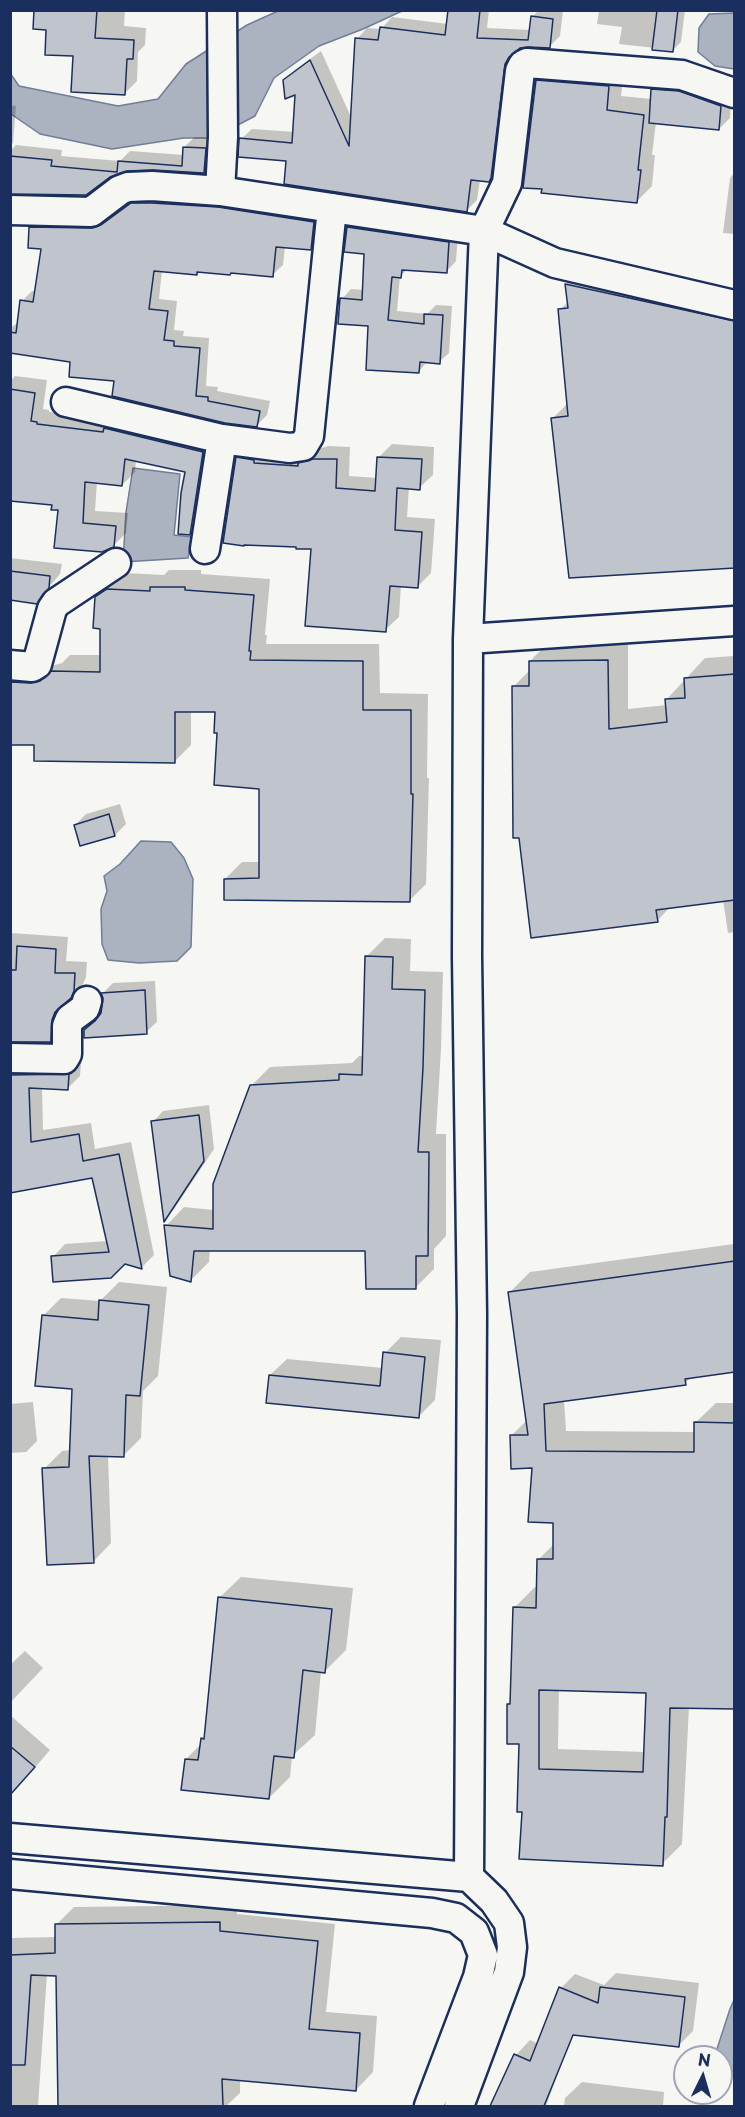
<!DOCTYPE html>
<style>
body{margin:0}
#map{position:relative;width:745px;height:2117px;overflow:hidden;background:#f6f6f2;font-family:"Playpen Sans",sans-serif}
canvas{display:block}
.frame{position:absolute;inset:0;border:12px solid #1b2f5e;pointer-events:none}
.north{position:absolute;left:673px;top:2045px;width:60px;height:60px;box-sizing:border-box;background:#f6f6f2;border:2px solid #9ea6b7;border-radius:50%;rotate:5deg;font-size:16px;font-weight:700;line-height:24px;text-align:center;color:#1b2f5e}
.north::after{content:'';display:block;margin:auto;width:21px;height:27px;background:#1b2f5e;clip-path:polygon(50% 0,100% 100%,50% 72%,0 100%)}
</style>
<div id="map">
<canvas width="745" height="2117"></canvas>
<div class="frame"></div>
<div class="north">N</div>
</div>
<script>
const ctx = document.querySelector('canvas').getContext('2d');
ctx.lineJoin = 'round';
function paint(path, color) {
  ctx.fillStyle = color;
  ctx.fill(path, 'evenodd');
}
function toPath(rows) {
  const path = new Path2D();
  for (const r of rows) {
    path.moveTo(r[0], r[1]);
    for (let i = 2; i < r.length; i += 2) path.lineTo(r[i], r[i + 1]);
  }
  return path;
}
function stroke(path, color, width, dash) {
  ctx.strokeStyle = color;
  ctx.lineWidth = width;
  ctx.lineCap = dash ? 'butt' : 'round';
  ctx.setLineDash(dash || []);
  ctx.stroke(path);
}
const water = toPath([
 [278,11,402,11,363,29,319,46,274,78,255,116,213,138,184,138,112,149,40,134,11,114,10,73,19,86,118,106,158,99,186,64,247,25,278,11],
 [734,13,734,69,715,66,698,52,699,28,709,14,734,13],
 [133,468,180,474,174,535,192,537,188,558,123,562,126,512,133,468],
 [141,841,171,842,184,858,193,879,191,947,177,961,139,963,108,960,102,944,101,909,107,891,104,876,120,864,141,841],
 [734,2000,734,2073,721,2061,721,2057,715,2055,730,2009,734,2000]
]);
paint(water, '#abb2c0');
stroke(water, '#717e99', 1.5);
paint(toPath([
 [36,10,125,10,124,26,146,28,145,45,138,52,137,81,124,94,75,55,48,28],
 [450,10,489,10,487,28,531,30,532,17,539,10,563,10,560,36,549,47,528,45,517,49,514,57,499,170,489,181,480,180,477,200,467,210,287,159,241,139,252,129,295,132,297,92,284,80,295,70,321,51,352,119,357,39,367,28,381,29,392,17,448,24],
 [599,10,685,10,681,42,673,50,619,44,622,27,597,24],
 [552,66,624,71,621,96,652,99,653,90,664,79,731,95,730,118,719,129,656,122,652,155,655,155,652,186,637,201,537,81],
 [10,105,16,106,13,143,10,145],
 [195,137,216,138,214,161,204,172,127,169,110,175,10,194,10,151,16,145,62,150,61,156,120,161,130,151,184,155,184,147],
 [734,173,734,234,723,233,730,178],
 [140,195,324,212,321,239,311,249,285,246,283,265,272,275,162,270,159,299,177,301,174,330,184,331,183,336,209,338,206,386,218,387,217,391,270,401,267,415,257,425,116,380,72,360,10,351,10,328,19,322,22,301,32,291,36,291,43,247,31,228,41,217,103,219,113,215],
 [358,218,458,233,456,261,447,271,408,269,400,276,397,311,427,314,436,305,452,306,449,353,439,362,428,361,419,371,342,299,351,289,364,290,366,252,348,228],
 [586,264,734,298,734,566,553,418,568,403,560,310,569,301,566,284],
 [15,376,47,380,43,409,49,410,49,412,115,419,215,439,203,521,190,534,187,471,136,460,135,472,122,485,97,482,95,511,128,513,126,533,113,546,53,504,10,499,10,381],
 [392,444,434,447,433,475,419,488,409,487,407,517,435,519,431,573,418,586,401,585,399,617,385,630,237,458,251,445,313,451,328,446,350,447,349,476,378,478,379,457],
 [10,558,62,564,60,574,36,602,10,599],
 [169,570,201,570,201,574,270,579,265,635,267,635,266,644,379,644,380,693,428,694,427,778,429,778,426,884,409,901,225,879,242,862,261,862,261,788,219,732,217,711,191,710,191,745,174,762,36,744,10,744,10,661,48,667,62,663,70,655,102,655,102,627,96,598,114,580,125,573,164,575],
 [550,641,628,641,628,709,667,705,666,700,705,658,734,656,734,932,728,933,723,900,671,906,657,921,513,687,530,670,530,661],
 [120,804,126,824,115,835,75,825,86,814],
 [10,913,12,913,11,933,68,937,66,961,87,962,86,977,83,984,66,1000,64,1006,62,1028,50,1041,10,1040],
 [385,938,411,939,410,971,443,972,441,1049,436,1134,446,1134,446,1236,434,1249,434,1269,415,1288,367,1250,210,1249,209,1262,191,1280,166,1226,184,1207,214,1210,251,1086,270,1067,352,1063,359,1056,364,1056,366,957],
 [155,981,157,1022,146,1032,85,1030,100,1016,105,997,103,993,113,983],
 [10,1057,23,1063,81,1063,80,1076,68,1088,42,1087,43,1130,91,1123,95,1149,131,1142,154,1255,142,1267,124,1262,53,1257,65,1244,108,1241,93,1177,10,1191],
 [209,1105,214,1149,174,1209,165,1218,153,1122,163,1111],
 [734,1244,734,1371,692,1377,685,1383,564,1400,566,1431,695,1432,695,1423,716,1403,734,1403,734,1707,689,1707,682,1844,662,1864,523,1810,521,1743,508,1704,512,1700,515,1607,535,1587,538,1587,539,1559,555,1543,555,1522,534,1466,511,1436,527,1420,510,1292,530,1272],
 [559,1689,647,1692,645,1752,558,1749],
 [119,1282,167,1287,158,1376,143,1391,141,1438,123,1456,108,1455,111,1543,93,1562,44,1469,62,1451,71,1450,74,1388,43,1316,61,1298,100,1301],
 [401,1337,441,1340,435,1400,418,1417,270,1375,287,1359,383,1368,385,1353],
 [33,1402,37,1441,26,1452,10,1453,10,1404],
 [241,1577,353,1588,346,1650,325,1671,321,1671,315,1735,292,1756,290,1777,269,1798,186,1759,201,1744,202,1739,205,1736,219,1598],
 [25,1651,43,1668,10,1703,10,1665],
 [10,1715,50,1750,32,1771,10,1783],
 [237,1905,237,1914,335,1924,326,2012,377,2016,373,2072,356,2090,240,2079,240,2093,226,2106,59,2106,57,1975,47,1974,38,2106,10,2106,10,1938,56,1937,56,1925,74,1907],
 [616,1973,699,1983,693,2031,678,2046,573,2032,546,2106,490,2106,516,2055,530,2040,539,2044,561,1988,575,1974,604,1985],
 [582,2082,664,2092,663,2106,564,2106,565,2098]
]), '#0003');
const building = toPath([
 [34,10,97,10,95,38,134,40,133,59,127,59,125,95,71,92,73,56,45,55,46,30,33,29,34,10],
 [448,10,480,10,477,38,528,40,531,16,553,19,550,48,528,47,520,48,509,57,505,64,491,178,489,182,471,180,467,212,284,184,286,161,238,157,239,138,292,143,295,95,285,99,283,80,310,60,349,146,355,38,378,40,380,27,445,35,448,10],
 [657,10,678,10,673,52,652,50,657,10],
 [536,80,609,86,607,110,644,115,638,170,641,170,637,203,541,193,542,189,523,188,536,80],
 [651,89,679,91,721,106,719,130,649,123,651,89],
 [183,147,206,148,204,173,153,170,127,171,110,177,86,195,10,194,10,156,52,160,51,166,117,172,118,161,182,166,183,147],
 [131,203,152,203,218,207,314,222,311,250,276,247,273,277,231,273,230,275,197,272,197,275,154,271,149,309,168,311,164,340,174,341,174,346,200,348,196,396,208,397,208,401,260,411,257,427,225,423,112,396,114,381,69,377,70,362,10,353,10,332,16,333,20,300,33,302,41,249,28,248,29,227,91,228,101,225,131,203],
 [347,227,449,242,447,273,402,270,401,278,392,277,388,320,424,324,424,314,443,315,440,364,420,362,419,373,366,370,368,326,338,324,340,298,362,300,364,254,344,252,347,227],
 [565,284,735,321,735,568,569,578,551,418,568,416,558,309,568,308,565,284],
 [10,389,35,393,31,421,37,422,37,424,103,432,104,428,203,452,190,535,178,534,181,493,185,472,125,459,122,486,85,482,83,523,116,526,114,547,102,552,54,548,58,510,51,510,52,505,10,501,10,389],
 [236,457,254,460,254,463,298,466,298,463,313,459,337,459,336,488,375,491,377,457,422,459,420,490,397,488,395,530,422,532,418,588,390,586,386,632,305,626,311,549,296,549,296,547,244,545,244,546,223,543,236,457],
 [10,571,50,576,49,588,37,604,10,600,10,571],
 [150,587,185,587,185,590,254,595,249,651,251,651,250,660,363,661,363,710,411,710,411,794,413,794,410,902,224,900,224,879,259,878,259,789,214,785,217,733,214,733,215,712,175,712,175,763,34,761,34,745,10,745,10,682,31,683,40,681,51,671,100,672,100,629,93,628,95,597,107,589,150,591,150,587],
 [608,660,609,729,667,722,665,699,685,698,684,678,735,674,735,900,656,910,658,922,531,938,519,838,513,838,512,686,529,686,529,661,608,660],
 [109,814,115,836,80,846,74,825,109,814],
 [17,946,56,949,55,973,75,973,74,991,71,998,55,1012,52,1020,51,1042,10,1042,10,970,16,970,17,946],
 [365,956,393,957,392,989,425,990,423,1068,418,1152,429,1152,428,1256,416,1256,416,1289,366,1289,365,1251,194,1251,191,1282,170,1276,164,1225,213,1229,213,1184,250,1085,339,1080,339,1074,362,1075,365,956],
 [145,990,147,1034,84,1038,84,1030,95,1021,101,1013,103,998,101,993,145,990],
 [69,1074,68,1090,29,1088,31,1142,79,1134,83,1161,119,1154,142,1269,125,1264,111,1278,53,1282,51,1256,109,1252,92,1178,10,1193,10,1075,69,1074],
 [199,1115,204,1161,164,1222,151,1121,199,1115],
 [735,1261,735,1372,685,1379,686,1385,544,1404,546,1451,694,1452,694,1422,735,1423,735,1709,670,1708,667,1817,665,1817,663,1866,519,1859,522,1812,517,1812,519,1744,507,1744,507,1704,510,1704,513,1607,536,1608,537,1559,553,1559,553,1523,528,1522,532,1468,511,1469,510,1435,528,1435,508,1292,735,1261],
 [539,1690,646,1693,643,1772,539,1769,539,1690],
 [99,1300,149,1305,140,1396,126,1395,124,1457,89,1456,94,1563,47,1565,42,1468,69,1467,72,1389,35,1386,42,1315,98,1320,99,1300],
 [383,1352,425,1357,419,1418,266,1403,269,1375,380,1386,383,1352],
 [218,1597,332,1609,325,1673,303,1670,294,1758,274,1756,269,1799,181,1790,185,1759,198,1760,201,1738,204,1739,218,1597],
 [10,1746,35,1767,10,1795,10,1746],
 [220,1922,220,1931,318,1941,309,2029,360,2033,356,2091,222,2079,223,2106,58,2106,56,1976,31,1975,25,2065,10,2065,10,1955,55,1953,55,1924,220,1922],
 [559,1987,598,2003,600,1987,685,1997,679,2047,573,2035,544,2106,490,2106,514,2054,530,2061,559,1987]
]);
paint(building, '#c0c4cd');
stroke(building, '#1b2f5e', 1.5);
const minor = toPath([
 [220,191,223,137,222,10],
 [10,210,91,212,120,190,128,187,152,186,220,191,484,231,555,263,734,305],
 [66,402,222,439],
 [205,549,222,439,290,448,303,446,309,436,332,208],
 [468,639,734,621],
 [10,665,32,667,37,664,52,609,56,603,116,563],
 [10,1058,64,1059,67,1054,67,1026,70,1019,85,1008,87,1001],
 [10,1838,469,1877,494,1901,509,1923,512,1947,509,1972,459,2106],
 [10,1874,432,1913,456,1918,474,1932,483,1955,478,1977,429,2106],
 [469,1877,472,1315,467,956,468,639,484,231,507,183,520,71,523,65,527,63,682,75,734,93]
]);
stroke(minor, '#1b2f5e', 33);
stroke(minor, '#f6f6f2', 28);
</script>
